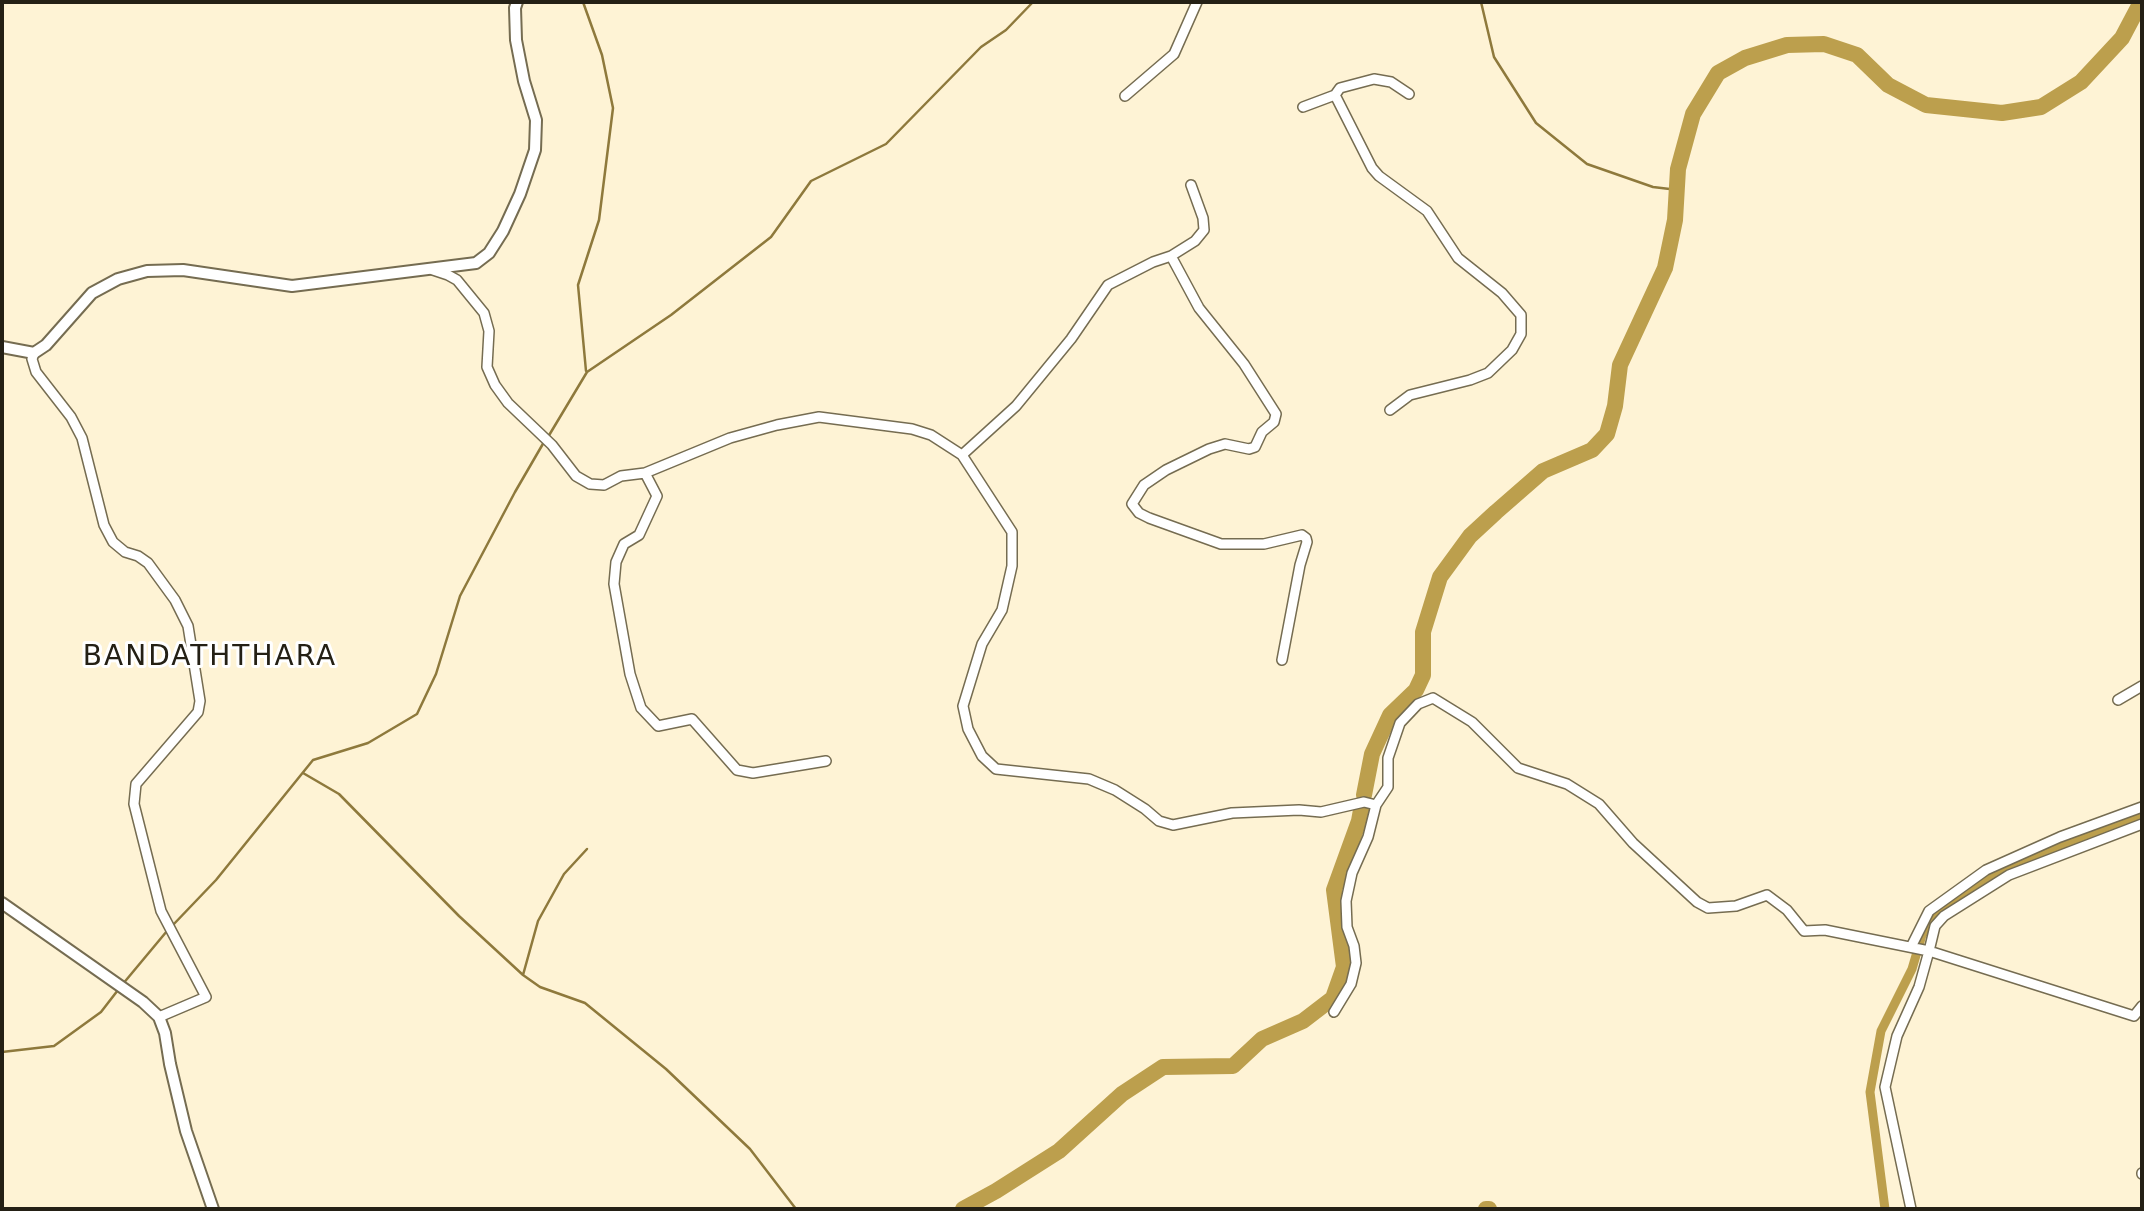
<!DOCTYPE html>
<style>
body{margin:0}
#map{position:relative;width:2144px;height:1211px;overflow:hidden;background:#fef3d5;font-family:"DejaVu Sans",sans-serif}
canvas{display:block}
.frame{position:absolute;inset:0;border:4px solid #242015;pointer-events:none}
</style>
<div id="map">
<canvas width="2144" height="1211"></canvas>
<div class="frame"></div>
</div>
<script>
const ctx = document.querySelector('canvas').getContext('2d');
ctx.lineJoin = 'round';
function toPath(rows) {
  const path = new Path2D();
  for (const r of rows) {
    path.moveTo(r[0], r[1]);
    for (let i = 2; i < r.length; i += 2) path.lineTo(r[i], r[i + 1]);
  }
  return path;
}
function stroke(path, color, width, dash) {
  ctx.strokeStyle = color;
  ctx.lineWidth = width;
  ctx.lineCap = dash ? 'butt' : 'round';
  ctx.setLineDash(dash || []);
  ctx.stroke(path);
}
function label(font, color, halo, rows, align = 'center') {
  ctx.font = font + ' "DejaVu Sans",sans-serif';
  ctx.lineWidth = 6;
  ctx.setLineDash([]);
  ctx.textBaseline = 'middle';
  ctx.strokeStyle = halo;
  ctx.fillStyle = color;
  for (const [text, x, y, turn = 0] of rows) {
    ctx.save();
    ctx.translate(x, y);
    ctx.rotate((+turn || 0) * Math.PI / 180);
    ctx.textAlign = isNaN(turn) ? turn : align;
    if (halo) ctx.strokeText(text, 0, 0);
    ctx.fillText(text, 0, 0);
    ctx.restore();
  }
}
stroke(toPath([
 [583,2,602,55,613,108,599,220,578,285,586,371],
 [1481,2,1494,57,1536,123,1587,164,1653,187,1678,190],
 [548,437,587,372,671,315,771,237,811,181,886,144,981,47,1006,30,1033,2],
 [303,773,339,794,459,916,523,975,540,987,585,1003,666,1069,750,1149,796,1209],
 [172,926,216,880,313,760,368,743,417,714,436,674,460,596,515,492,544,442],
 [523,975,538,921,564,874,587,849],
 [122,985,167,931],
 [2,1052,54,1046,101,1012,118,990]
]), '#8e793c', 2.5);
stroke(toPath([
 [1885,1209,1870,1092,1881,1031,1912,969,1922,935,1938,913,1952,902,2003,871,2045,852,2142,816]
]), '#bc9f4d', 9);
stroke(toPath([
 [1364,795,1372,754,1390,715,1416,690,1423,675,1423,632,1440,577,1470,536,1496,512,1543,471,1592,450,1607,434,1615,406,1620,365,1665,268,1675,220,1678,169,1693,114,1718,73,1745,58,1787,45,1824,44,1857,55,1888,85,1926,105,2002,113,2041,107,2081,82,2122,38,2141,2],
 [963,1209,996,1191,1059,1151,1122,1094,1163,1067,1233,1066,1262,1039,1303,1021,1333,998,1344,967,1334,890,1359,821,1361,810],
 [1486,1209,1489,1209]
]), '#bc9f4d', 16);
const minor = toPath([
 [1335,95,1340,88,1374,79,1391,82,1409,94],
 [1125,96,1174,54,1197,2],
 [1303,107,1335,95,1372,168,1379,176,1427,211,1458,258,1502,293,1521,315,1521,334,1512,350,1488,373,1470,380,1410,395,1390,410],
 [1171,256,1199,308,1244,364,1276,414,1274,422,1262,432,1255,447,1249,449,1225,444,1209,449,1166,470,1144,485,1132,504,1139,513,1149,518,1221,544,1264,544,1302,535,1306,538,1307,542,1300,565,1282,660],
 [433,270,448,275,457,280,484,313,489,331,487,367,495,385,508,403,552,445,576,476,590,484,604,485,621,476,645,473,730,438,777,425,819,417,912,429,931,435,962,455,1012,532,1012,566,1002,610,982,644,963,706,968,729,982,756,996,769,1089,779,1115,790,1145,809,1159,821,1173,825,1232,813,1299,810,1321,812,1364,802,1376,805],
 [34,353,32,359,36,372,71,417,82,438,104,525,113,542,125,552,138,556,148,563,175,600,188,626,200,701,198,712,136,784,134,804,161,911,206,997,159,1017],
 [962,455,1016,406,1071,339,1108,285,1153,262,1171,256,1195,241,1204,230,1203,218,1191,185],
 [645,473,657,496,639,535,624,544,616,562,614,584,630,674,641,708,658,726,692,719,737,770,753,773,826,761],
 [2118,700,2142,686],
 [1911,947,1929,911,1986,870,2060,837,2142,807],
 [1334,1012,1351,984,1356,963,1354,946,1347,927,1346,901,1352,873,1368,837,1376,805,1388,787,1388,758,1400,723,1418,704,1433,698,1472,722,1518,768,1567,784,1599,804,1633,843,1697,902,1708,908,1736,906,1767,895,1787,910,1804,931,1825,930,1929,951,1935,926,1944,916,2009,875,2142,824],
 [2142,1174,2142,1173],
 [1911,1209,1885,1087,1897,1036,1919,987,1929,951,2134,1016,2142,1006]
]);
const major = toPath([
 [2,347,34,353,46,345,92,293,118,279,147,271,183,270,292,286,476,263,489,253,503,231,520,194,535,150,536,120,524,81,516,40,515,8,517,2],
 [2,903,143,1002,159,1017,165,1033,170,1064,186,1131,213,1209]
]);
stroke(minor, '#756c51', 12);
stroke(major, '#756c51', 14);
stroke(minor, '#fff', 9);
stroke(major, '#fff', 10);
ctx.letterSpacing = '2px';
label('28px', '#242015', '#fff', [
 ["BANDATHTHARA",210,658]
]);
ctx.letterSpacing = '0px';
</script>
